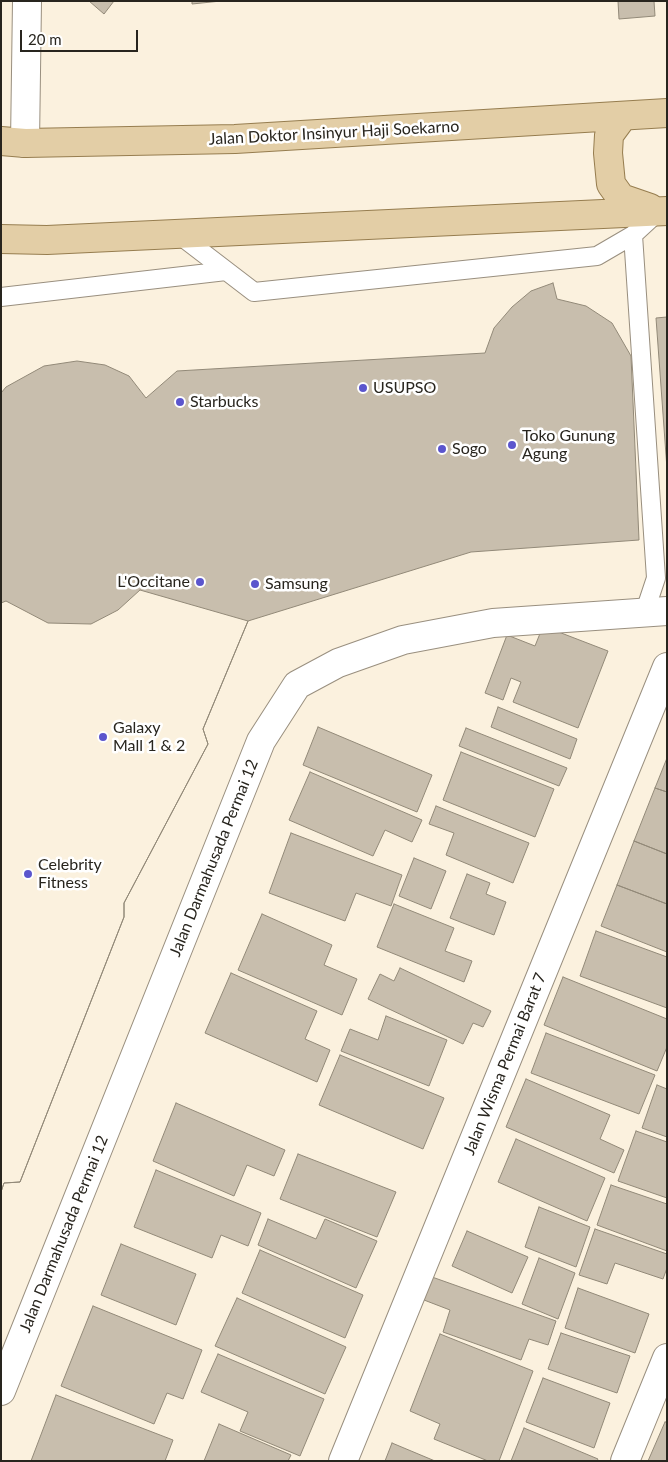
<!DOCTYPE html>
<style>
body{margin:0}
#map{position:relative;width:668px;height:1462px;overflow:hidden;background:#fbf1de;font-family:Lato,sans-serif}
canvas{display:block}
.frame{position:absolute;inset:0;border:2px solid #28251e;pointer-events:none}
.scale{position:absolute;left:20px;top:30px;width:118px;height:22px;box-sizing:border-box;border:2px solid #28251e;border-top:0;padding-left:6px;font-size:15px;line-height:18px;white-space:nowrap;color:#28251e;-webkit-text-stroke:4px #fff;paint-order:stroke}
</style>
<div id="map">
<canvas width="668" height="1462"></canvas>
<div class="frame"></div>
<div class="scale">20 m</div>
</div>
<script>
const ctx = document.querySelector('canvas').getContext('2d');
ctx.lineJoin = 'round';
function paint(path, color) {
  ctx.fillStyle = color;
  ctx.fill(path, 'evenodd');
}
function toPath(rows) {
  const path = new Path2D();
  for (const r of rows) {
    path.moveTo(r[0], r[1]);
    for (let i = 2; i < r.length; i += 2) path.lineTo(r[i], r[i + 1]);
  }
  return path;
}
function stroke(path, color, width, dash) {
  ctx.strokeStyle = color;
  ctx.lineWidth = width;
  ctx.lineCap = dash ? 'butt' : 'round';
  ctx.setLineDash(dash || []);
  ctx.stroke(path);
}
function label(font, color, halo, rows, align = 'center') {
  ctx.font = font + ' Lato,sans-serif';
  ctx.lineWidth = 5;
  ctx.setLineDash([]);
  ctx.textBaseline = 'middle';
  ctx.strokeStyle = halo;
  ctx.fillStyle = color;
  for (const [text, x, y, turn = 0] of rows) {
    ctx.save();
    ctx.translate(x, y);
    ctx.rotate((+turn || 0) * Math.PI / 180);
    ctx.textAlign = isNaN(turn) ? turn : align;
    if (halo) ctx.strokeText(text, 0, 0);
    ctx.fillText(text, 0, 0);
    ctx.restore();
  }
}
const building = toPath([
 [89,1,114,1,104,14,89,1],
 [192,1,221,1,192,4,192,1],
 [618,1,654,1,655,16,619,19,618,1],
 [553,283,557,299,586,306,612,323,631,356,639,540,471,552,248,621,203,729,208,744,124,903,124,917,20,1182,4,1183,1,1192,1,393,6,387,44,366,77,361,105,365,129,376,146,398,177,371,485,353,494,328,512,307,531,291,553,283],
 [667,317,667,469,656,318,667,317],
 [140,590,248,621,203,729,208,744,124,903,124,917,20,1182,4,1183,1,1192,1,603,6,601,48,623,91,624,118,610,140,590],
 [543,626,608,651,578,728,513,702,521,682,511,678,503,700,485,693,507,635,535,646,543,626],
 [498,707,577,739,570,759,491,727,498,707],
 [318,727,432,775,417,812,303,765,318,727],
 [466,728,567,768,559,786,459,746,466,728],
 [461,752,554,789,535,837,443,800,461,752],
 [667,758,667,792,655,788,667,758],
 [310,772,422,820,412,842,385,830,373,856,289,820,310,772],
 [655,788,667,792,667,854,634,841,655,788],
 [436,806,529,843,513,883,446,855,454,833,429,824,436,806],
 [291,833,402,875,391,906,356,893,345,921,269,893,291,833],
 [634,841,667,854,667,904,617,885,634,841],
 [414,858,446,871,431,909,399,896,414,858],
 [467,874,490,883,486,894,506,902,494,935,450,918,467,874],
 [617,885,667,904,667,952,601,926,617,885],
 [394,904,454,928,445,951,472,961,464,982,377,947,394,904],
 [262,914,332,945,324,965,357,979,342,1015,238,970,262,914],
 [596,931,667,957,667,1008,580,976,596,931],
 [400,968,491,1011,483,1027,473,1023,463,1044,368,999,380,974,394,981,400,968],
 [231,973,317,1011,305,1039,330,1050,317,1082,205,1033,231,973],
 [563,977,667,1019,667,1047,657,1071,544,1025,563,977],
 [386,1016,447,1040,429,1086,341,1051,350,1029,378,1040,386,1016],
 [546,1033,655,1075,639,1114,531,1073,546,1033],
 [340,1055,444,1098,423,1149,319,1105,340,1055],
 [526,1079,610,1115,600,1139,624,1150,614,1173,506,1127,526,1079],
 [657,1085,667,1089,667,1137,642,1128,657,1085],
 [176,1103,285,1150,274,1176,247,1165,234,1196,153,1161,176,1103],
 [636,1131,667,1142,667,1198,618,1181,636,1131],
 [516,1139,605,1178,587,1221,498,1182,516,1139],
 [298,1154,396,1192,377,1237,280,1199,298,1154],
 [156,1170,261,1213,248,1246,221,1235,212,1258,134,1227,156,1170],
 [611,1185,667,1204,667,1251,597,1225,611,1185],
 [539,1207,590,1227,576,1267,525,1247,539,1207],
 [268,1219,316,1239,325,1219,377,1241,356,1288,258,1245,268,1219],
 [595,1229,667,1254,667,1268,663,1279,615,1263,607,1284,579,1275,595,1229],
 [467,1231,528,1257,512,1293,452,1266,467,1231],
 [121,1244,196,1274,176,1325,101,1295,121,1244],
 [260,1250,363,1295,345,1338,242,1293,260,1250],
 [539,1258,575,1273,558,1319,522,1304,539,1258],
 [432,1277,556,1321,548,1345,529,1339,521,1360,443,1332,450,1310,424,1300,432,1277],
 [578,1288,649,1314,635,1353,565,1328,578,1288],
 [237,1298,346,1347,325,1394,215,1346,237,1298],
 [93,1306,202,1350,183,1399,167,1393,154,1424,61,1386,93,1306],
 [561,1333,630,1356,617,1393,548,1369,561,1333],
 [440,1334,533,1371,499,1461,488,1461,434,1439,440,1424,410,1411,440,1334],
 [218,1354,324,1399,300,1456,240,1431,248,1412,201,1392,218,1354],
 [543,1378,610,1403,594,1448,526,1422,543,1378],
 [56,1395,173,1440,165,1461,31,1461,56,1395],
 [665,1422,667,1422,667,1461,648,1461,665,1422],
 [219,1424,291,1455,288,1461,204,1461,219,1424],
 [524,1428,598,1459,597,1461,511,1461,524,1428],
 [392,1443,435,1461,385,1461,392,1443]
]);
paint(building, '#c8bead');
stroke(building, '#928978', 1);
const service = toPath([
 [177,233,254,292,597,256,633,235,659,211],
 [633,235,656,578,645,611],
 [1,297,226,271]
]);
const minor = toPath([
 [25,143,27,1],
 [1,1391,261,741,297,685,338,663,403,640,493,623,667,611],
 [343,1461,667,667],
 [625,1461,667,1358]
]);
const primary = toPath([
 [623,116,609,135,608,153,611,184,621,198,650,208],
 [1,141,25,143,235,139,667,113],
 [1,239,47,240,667,211]
]);
stroke(service, '#998f7f', 20);
stroke(minor, '#998f7f', 30);
stroke(primary, '#967d4f', 30);
stroke(service, '#fff', 18);
stroke(minor, '#fff', 28);
stroke(primary, '#e3cea6', 28);
for (const [x, y, r, color] of [
 [363,388,5,"#5b55cd"],
 [180,402,5,"#5b55cd"],
 [512,445,5,"#5b55cd"],
 [442,449,5,"#5b55cd"],
 [200,582,5,"#5b55cd"],
 [255,584,5,"#5b55cd"],
 [103,737,5,"#5b55cd"],
 [28,874,5,"#5b55cd"]
]) {
  const dot = new Path2D();
  dot.arc(x, y, r, 0, 2 * Math.PI);
  ctx.fillStyle = color;
  ctx.fill(dot);
  stroke(dot, '#fff', 2);
}
label('16px', '#28251e', '#fff', [
 ["Jalan Doktor Insinyur Haji Soekarno",334,133,-3],
 ["Jalan Darmahusada Permai 12",214,858,-68],
 ["Jalan Wisma Permai Barat 7",505,1064,-68],
 ["Jalan Darmahusada Permai 12",64,1234,-68]
]);
label('16px', '#28251e', '#fff', [
 ["USUPSO",373,388],
 ["Starbucks",190,402],
 ["Toko Gunung",522,436],
 ["Agung",522,454],
 ["Sogo",452,449],
 ["L'Occitane",190,582,"right"],
 ["Samsung",265,584],
 ["Galaxy",113,728],
 ["Mall 1 & 2",113,746],
 ["Celebrity",38,865],
 ["Fitness",38,883]
], 'left');
</script>
